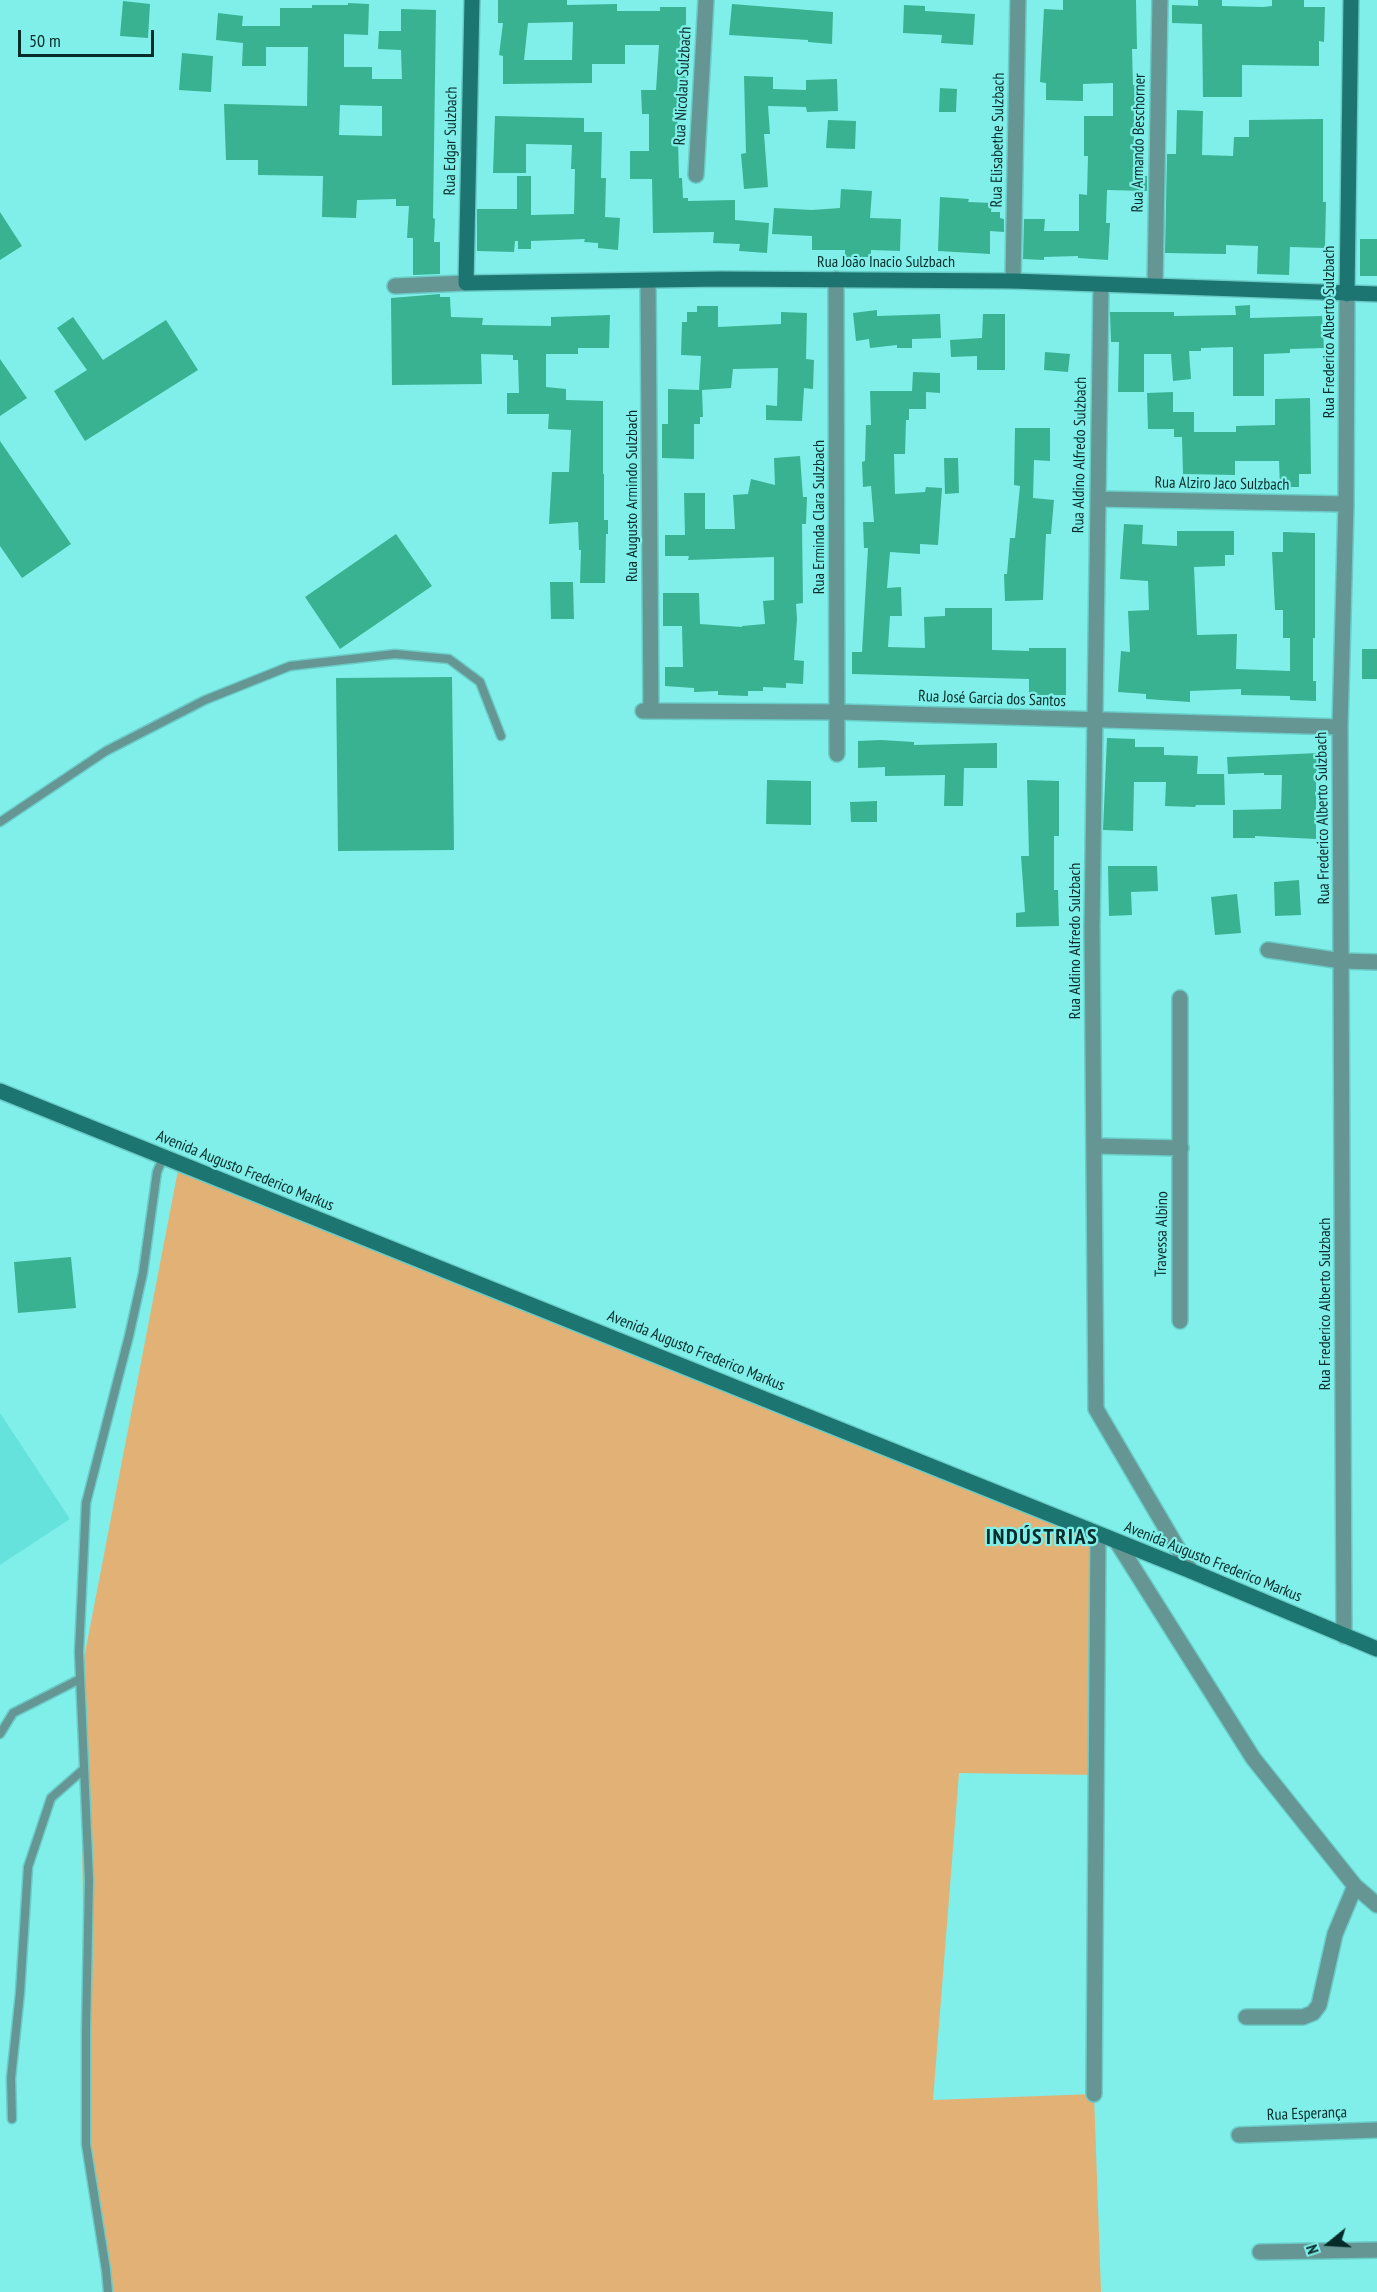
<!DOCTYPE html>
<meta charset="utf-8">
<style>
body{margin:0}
#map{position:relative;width:1377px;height:2292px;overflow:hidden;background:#80efe9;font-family:"PT Sans Narrow",sans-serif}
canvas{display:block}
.north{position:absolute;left:1299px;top:2214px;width:60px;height:60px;-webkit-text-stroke:4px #80efe9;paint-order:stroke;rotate:252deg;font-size:16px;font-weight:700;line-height:24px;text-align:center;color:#052b2a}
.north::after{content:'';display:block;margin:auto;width:21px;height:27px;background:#052b2a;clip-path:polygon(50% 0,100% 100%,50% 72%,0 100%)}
.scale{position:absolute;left:18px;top:30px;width:136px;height:27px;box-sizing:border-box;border:3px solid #052b2a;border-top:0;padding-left:8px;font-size:18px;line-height:21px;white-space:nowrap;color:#052b2a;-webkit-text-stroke:4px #80efe9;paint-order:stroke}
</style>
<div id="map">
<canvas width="1377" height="2292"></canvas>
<div class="north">N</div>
<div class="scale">50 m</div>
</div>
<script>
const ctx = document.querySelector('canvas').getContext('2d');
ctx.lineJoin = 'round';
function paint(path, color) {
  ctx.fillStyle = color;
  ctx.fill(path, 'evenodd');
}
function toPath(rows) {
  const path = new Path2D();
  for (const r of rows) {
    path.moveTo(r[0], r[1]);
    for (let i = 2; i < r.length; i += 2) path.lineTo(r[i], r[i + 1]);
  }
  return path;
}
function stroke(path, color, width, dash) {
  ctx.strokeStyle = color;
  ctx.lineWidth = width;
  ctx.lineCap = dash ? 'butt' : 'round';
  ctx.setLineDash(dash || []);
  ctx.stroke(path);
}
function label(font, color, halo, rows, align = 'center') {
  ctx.font = font + ' "PT Sans Narrow",sans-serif';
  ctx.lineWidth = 4.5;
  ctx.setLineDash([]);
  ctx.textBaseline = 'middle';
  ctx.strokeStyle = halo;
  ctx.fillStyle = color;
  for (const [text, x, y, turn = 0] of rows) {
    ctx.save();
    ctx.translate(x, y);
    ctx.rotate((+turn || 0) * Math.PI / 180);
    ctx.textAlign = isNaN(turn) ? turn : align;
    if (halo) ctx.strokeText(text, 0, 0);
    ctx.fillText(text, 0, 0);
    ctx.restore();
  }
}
paint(toPath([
 [0,1413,70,1519,0,1565]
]), '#66e2dd');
paint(toPath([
 [179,1165,1098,1534,1096,1775,959,1773,933,2100,1094,2094,1101,2292,109,2292,86,2144,80,1679]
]), '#e2b175');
paint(toPath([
 [498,0,567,0,567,5,617,4,617,11,660,11,660,7,686,7,686,83,679,83,680,101,677,101,679,178,682,178,683,198,688,198,688,201,735,200,735,220,769,223,767,253,739,251,740,244,713,243,714,232,653,233,652,179,630,179,630,151,649,151,649,114,642,114,641,90,656,90,659,45,625,45,625,64,592,64,592,83,503,84,503,56,499,55,503,23,498,23],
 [573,22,572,60,524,60,528,23],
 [1063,0,1136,0,1137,49,1132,49,1133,85,1145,85,1144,102,1137,102,1137,114,1134,114,1134,176,1147,176,1147,191,1107,190,1106,223,1110,223,1108,260,1078,258,1078,256,1044,257,1044,260,1023,259,1024,219,1045,219,1044,231,1079,231,1079,194,1087,195,1088,156,1084,156,1084,116,1113,116,1113,83,1083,84,1083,101,1046,100,1046,83,1040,82,1044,9,1063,10],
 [1198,0,1222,0,1222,6,1263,7,1272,6,1272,0,1304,0,1304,7,1325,7,1324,42,1319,41,1319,66,1242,65,1242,97,1203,97,1202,24,1172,23,1172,5,1198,6],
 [123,1,150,4,148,38,120,36],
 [348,3,369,4,368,35,344,34,344,67,372,67,372,79,402,79,401,50,378,49,379,31,401,31,401,9,436,10,433,218,435,219,434,242,440,242,440,274,413,275,413,238,407,238,409,206,396,206,396,199,357,200,356,218,322,217,323,176,258,175,258,160,226,160,224,104,307,106,308,47,266,47,266,66,242,66,243,43,216,40,218,13,243,16,242,26,280,26,280,8,312,8,312,5,348,5],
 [340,105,382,106,382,136,339,135],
 [732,4,833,12,832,44,808,42,808,40,729,35],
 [904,5,925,6,925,11,975,14,973,45,941,43,942,35,903,33],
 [182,53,213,56,211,92,179,90],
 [744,76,773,77,773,89,806,90,806,80,837,79,838,111,807,112,806,107,768,106,770,134,764,134,768,187,744,189,741,154,746,153],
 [940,88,957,89,956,112,939,112],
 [1177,110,1203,111,1202,155,1233,156,1234,137,1249,137,1249,120,1323,119,1323,202,1326,202,1325,248,1290,247,1289,275,1257,274,1258,246,1226,245,1226,254,1165,253,1167,154,1176,154],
 [495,116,584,118,584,132,602,132,601,178,606,178,605,217,620,218,618,250,598,248,598,243,584,242,585,239,531,241,531,249,518,249,518,241,515,241,514,252,477,251,477,209,517,209,517,176,531,176,531,215,574,214,575,169,571,169,572,145,526,144,526,173,493,173],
 [828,120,856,121,855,149,826,148],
 [841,189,872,191,870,218,901,219,900,251,871,250,871,257,845,257,845,250,812,250,812,236,772,234,774,208,812,210,840,208],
 [940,197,969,199,968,202,992,203,991,212,1000,212,1000,218,1004,219,1004,232,990,231,990,254,938,251],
 [0,212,22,246,0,260],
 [1360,239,1377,239,1377,276,1360,276],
 [440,294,440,297,450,297,451,317,483,318,482,325,551,326,551,317,610,315,609,348,578,348,578,354,546,354,546,387,566,389,566,400,603,401,603,474,604,474,604,520,608,520,608,534,606,534,605,583,580,583,581,550,579,550,578,522,549,524,552,472,569,472,571,430,548,429,549,414,507,414,507,393,519,393,518,360,513,360,513,355,481,354,482,384,392,385,391,298],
 [1250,305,1250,318,1322,316,1324,348,1290,349,1290,353,1264,354,1264,396,1233,396,1233,347,1201,348,1201,351,1189,351,1191,379,1173,381,1171,354,1144,354,1144,392,1118,392,1119,342,1111,342,1110,312,1174,312,1174,316,1236,315,1235,306],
 [697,306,718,306,718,327,781,324,781,312,807,313,806,359,814,360,813,389,804,388,802,421,766,420,766,405,777,406,778,368,733,369,731,388,702,390,703,417,700,417,700,424,694,424,694,459,662,458,662,424,668,424,668,389,699,390,701,356,681,355,682,322,687,322,687,312,697,312],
 [877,310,877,316,940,314,941,338,912,339,912,348,897,348,897,345,870,348,869,339,856,341,853,313],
 [983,314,1005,314,1005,370,977,370,977,356,951,357,950,340,982,338],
 [73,317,103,360,166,320,198,370,85,441,54,391,87,370,57,328],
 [1045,352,1070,354,1068,372,1044,370],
 [0,359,27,398,0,416],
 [913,372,940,373,940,393,926,392,926,409,909,409,909,420,906,420,905,454,894,454,895,494,925,492,926,487,942,488,938,545,920,544,920,554,890,552,887,588,901,587,902,616,890,616,888,647,925,648,924,617,945,616,945,608,992,608,992,650,1029,651,1029,648,1066,648,1066,695,1029,695,1029,679,852,674,852,652,862,652,868,548,864,548,863,522,874,522,871,486,863,487,862,462,865,461,866,425,871,425,870,391,912,391],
 [1173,392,1173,412,1194,412,1194,432,1236,432,1236,426,1275,425,1275,399,1310,398,1311,474,1299,474,1299,487,1280,487,1279,461,1235,461,1235,475,1183,474,1182,437,1174,437,1174,429,1148,429,1147,393],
 [1015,428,1050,428,1050,461,1034,460,1033,498,1054,500,1051,534,1046,534,1043,600,1005,601,1004,574,1007,574,1010,538,1015,538,1020,486,1014,485],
 [0,441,71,544,22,578,0,546],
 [800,456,803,497,807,497,806,524,802,524,803,603,796,604,797,619,794,660,804,661,803,684,786,683,786,688,763,687,763,691,748,691,748,696,718,695,718,691,694,692,694,688,665,686,665,667,683,667,682,626,663,626,663,593,699,593,700,624,742,627,742,626,765,624,763,601,774,600,774,557,688,560,689,556,665,556,665,535,685,535,684,493,705,493,705,529,735,529,733,495,748,494,751,479,775,485,774,458],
 [944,458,958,458,959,493,945,494],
 [1124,524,1143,525,1142,544,1177,546,1177,531,1234,531,1234,555,1225,555,1225,566,1194,567,1197,635,1237,634,1236,669,1290,671,1290,638,1283,638,1283,610,1275,610,1272,552,1283,552,1283,532,1315,533,1315,638,1313,638,1313,681,1316,681,1316,701,1290,700,1290,696,1241,695,1241,689,1190,691,1190,702,1146,699,1146,694,1118,692,1121,651,1130,652,1128,611,1149,610,1148,581,1120,579],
 [396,534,432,586,340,649,305,597],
 [550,582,573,582,574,619,551,619],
 [1362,649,1377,649,1377,679,1362,679],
 [452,677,454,850,338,851,336,678],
 [1107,738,1135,739,1135,747,1164,747,1164,755,1198,756,1197,774,1224,774,1225,805,1196,805,1195,807,1165,806,1166,782,1134,782,1133,831,1103,830],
 [881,740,914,742,914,745,997,743,997,768,964,768,963,806,944,806,945,775,885,776,885,767,858,768,858,741],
 [1319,753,1320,771,1316,771,1316,839,1255,836,1255,838,1233,838,1233,810,1281,809,1282,775,1264,775,1264,773,1228,774,1227,757],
 [767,780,811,781,811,825,766,824],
 [1027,780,1059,781,1059,836,1054,836,1054,890,1058,890,1059,926,1016,927,1016,913,1025,912,1021,856,1029,856],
 [877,801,877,822,851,822,850,802],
 [1108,866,1157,866,1158,891,1131,892,1132,915,1109,916],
 [1299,880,1301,915,1275,916,1274,882],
 [1237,894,1241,933,1215,935,1211,897],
 [71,1257,76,1308,18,1313,14,1262]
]), '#39b291');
const lane = toPath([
 [0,822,106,751,205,700,290,666,395,654,449,659,480,682,501,736],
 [0,1734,13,1713,80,1679],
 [12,2119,11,2078,20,1993,28,1867,51,1798,84,1769],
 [108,2292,106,2270,86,2144,86,2031,89,1880,79,1652,86,1503,129,1336,143,1273,157,1172,163,1158]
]);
const street = toPath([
 [696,175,706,0],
 [836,279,837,754],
 [648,281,651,711],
 [1013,281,1018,0],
 [1101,285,1092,927,1096,1409,1191,1571],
 [395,286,466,283],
 [1155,286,1160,0],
 [1098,499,1346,504],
 [643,711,838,712,1340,727],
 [1268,950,1342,961,1377,962],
 [1095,1146,1181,1148],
 [1180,1321,1180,998],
 [1117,1542,1253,1758,1355,1886,1377,1905],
 [1344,1636,1340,727,1346,504,1347,294],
 [1246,2017,1303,2017,1313,2013,1319,2005,1335,1934,1355,1886],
 [1094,2094,1098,1534],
 [1239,2135,1377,2130],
 [1260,2252,1377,2250]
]);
const secondary = toPath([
 [472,0,466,283,720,279,1013,281,1377,294],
 [1347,294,1351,0],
 [0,1091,1191,1571,1377,1649]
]);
stroke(lane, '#6accc7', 11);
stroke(street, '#6accc7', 18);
stroke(secondary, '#6accc7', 18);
stroke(lane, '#659693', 8);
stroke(street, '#659693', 15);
stroke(secondary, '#1d7571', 15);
label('16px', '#052b2a', '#80efe9', [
 ["Rua Nicolau Sulzbach",683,86,-87],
 ["Rua Elisabethe Sulzbach",998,140,-89],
 ["Rua Edgar Sulzbach",451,141,-89],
 ["Rua Armando Beschorner",1139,143,-89],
 ["Rua João Inacio Sulzbach",886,262],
 ["Rua Frederico Alberto Sulzbach",1329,332,-90],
 ["Rua Aldino Alfredo Sulzbach",1080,455,-89],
 ["Rua Alziro Jaco Sulzbach",1222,484,1],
 ["Rua Augusto Armindo Sulzbach",632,496,-90],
 ["Rua Erminda Clara Sulzbach",819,517,-90],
 ["Rua José Garcia dos Santos",992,699,2],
 ["Rua Frederico Alberto Sulzbach",1323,818,-91],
 ["Rua Aldino Alfredo Sulzbach",1075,941,-90],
 ["Avenida Augusto Frederico Markus",245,1171,22],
 ["Travessa Albino",1162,1234,-89],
 ["Rua Frederico Alberto Sulzbach",1325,1304,-90],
 ["Avenida Augusto Frederico Markus",696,1351,22],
 ["Avenida Augusto Frederico Markus",1213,1562,22],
 ["Rua Esperança",1307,2114,-2]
]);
ctx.letterSpacing = '1.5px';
label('bold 22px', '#052b2a', '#80efe9', [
 ["INDÚSTRIAS",1042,1538]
]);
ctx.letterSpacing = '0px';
</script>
